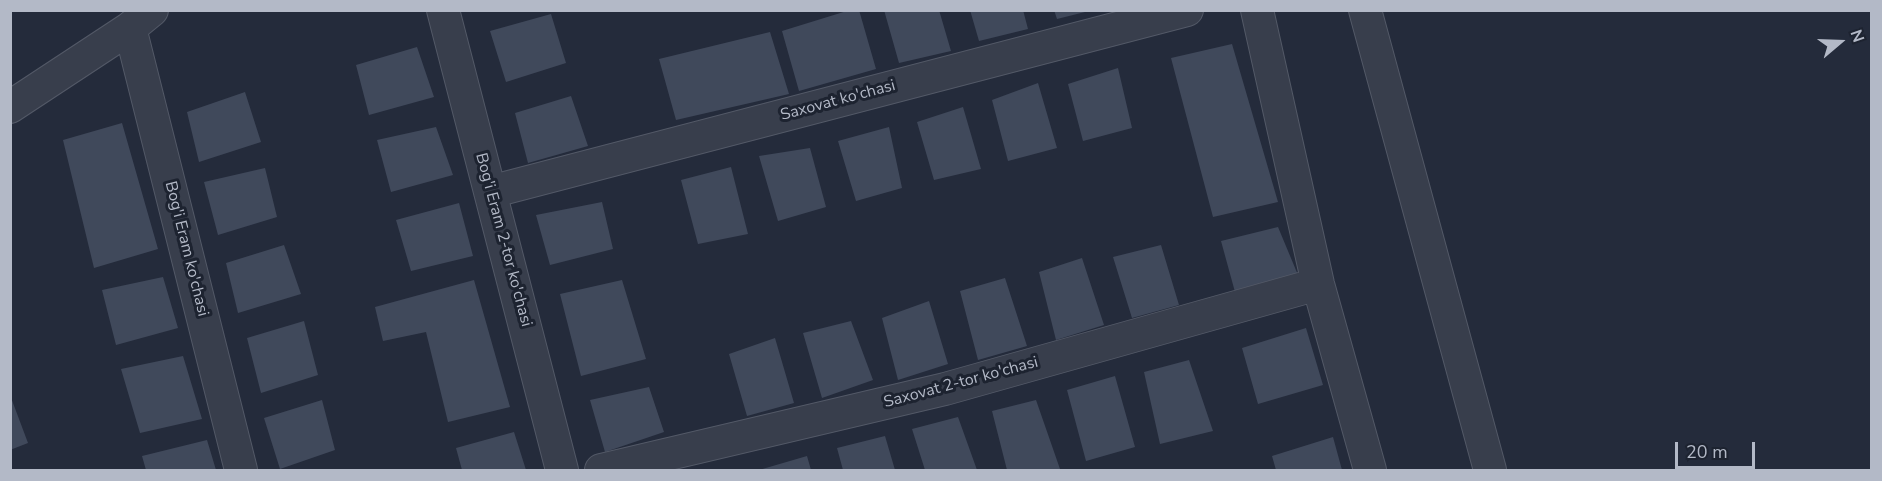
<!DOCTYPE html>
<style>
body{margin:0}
#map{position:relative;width:1882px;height:481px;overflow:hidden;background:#242b3b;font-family:"Nunito Sans",sans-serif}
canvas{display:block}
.frame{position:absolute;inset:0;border:12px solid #b3b9c7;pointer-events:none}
.north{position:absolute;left:1810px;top:12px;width:60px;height:60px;-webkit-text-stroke:4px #1d2330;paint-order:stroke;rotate:71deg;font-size:16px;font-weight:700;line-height:24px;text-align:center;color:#b3b9c7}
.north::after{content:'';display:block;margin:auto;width:21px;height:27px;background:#b3b9c7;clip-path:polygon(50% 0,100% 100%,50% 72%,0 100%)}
.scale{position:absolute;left:1675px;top:442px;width:80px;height:27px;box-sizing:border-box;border:3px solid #b3b9c7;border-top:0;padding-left:8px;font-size:18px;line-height:21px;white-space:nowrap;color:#b3b9c7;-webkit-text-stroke:4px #1d2330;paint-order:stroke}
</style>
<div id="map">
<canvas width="1882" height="481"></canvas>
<div class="frame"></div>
<div class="north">N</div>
<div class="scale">20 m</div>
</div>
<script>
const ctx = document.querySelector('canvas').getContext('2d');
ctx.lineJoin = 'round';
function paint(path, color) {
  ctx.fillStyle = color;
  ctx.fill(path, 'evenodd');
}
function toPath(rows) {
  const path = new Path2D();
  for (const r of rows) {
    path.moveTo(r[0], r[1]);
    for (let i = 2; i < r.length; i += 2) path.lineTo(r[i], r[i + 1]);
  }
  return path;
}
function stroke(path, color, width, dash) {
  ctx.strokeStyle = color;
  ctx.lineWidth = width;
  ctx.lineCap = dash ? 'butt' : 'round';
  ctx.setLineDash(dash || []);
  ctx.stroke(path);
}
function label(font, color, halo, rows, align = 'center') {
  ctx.font = font + ' "Nunito Sans",sans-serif';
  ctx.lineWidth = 6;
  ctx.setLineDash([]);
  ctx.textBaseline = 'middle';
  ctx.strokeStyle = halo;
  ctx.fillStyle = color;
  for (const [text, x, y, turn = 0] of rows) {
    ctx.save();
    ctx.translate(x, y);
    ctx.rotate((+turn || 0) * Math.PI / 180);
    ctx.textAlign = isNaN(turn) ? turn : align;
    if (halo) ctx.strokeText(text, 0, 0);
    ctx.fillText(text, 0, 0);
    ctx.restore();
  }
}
paint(toPath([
 [850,10,859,10,876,69,799,91,782,31],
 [884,10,939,10,951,51,899,63],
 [970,10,1023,10,1028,29,979,41],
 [1054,10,1088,10,1089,11,1057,19],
 [551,14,566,63,506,82,490,31],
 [770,32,789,94,676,120,659,59],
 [1232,44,1278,202,1213,217,1171,58],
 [417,47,434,97,369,115,356,65],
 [1118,68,1132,128,1083,141,1068,84],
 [1038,83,1057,148,1008,161,992,100],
 [245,92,261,142,199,162,187,112],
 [571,96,588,146,528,163,515,113],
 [963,107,981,169,934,180,917,122],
 [122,123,158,249,94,268,63,140],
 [436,127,453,175,391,192,377,140],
 [889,127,902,188,856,201,838,141],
 [810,148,826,207,778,221,759,156],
 [731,167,748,234,698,244,681,180],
 [265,168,277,217,218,235,204,182],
 [602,202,613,249,550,265,536,215],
 [459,203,473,256,411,271,396,220],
 [1278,227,1298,275,1235,292,1221,241],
 [284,245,301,294,238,313,226,263],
 [1161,245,1179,305,1132,318,1113,257],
 [1082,258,1104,325,1056,340,1039,272],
 [163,277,178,328,116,345,102,290],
 [1005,278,1027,346,978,360,960,291],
 [474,280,510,407,448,422,426,332,383,341,375,307],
 [622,280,646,359,581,376,560,294],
 [929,301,948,364,898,380,882,318],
 [304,321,318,375,261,393,247,338],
 [851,321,873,380,822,398,803,333],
 [1306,328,1323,385,1258,404,1242,348],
 [775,338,794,403,747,416,729,354],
 [183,356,202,419,140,433,121,369],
 [1189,360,1213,431,1160,444,1144,372],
 [1115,376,1135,447,1086,461,1067,390],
 [649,387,664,432,605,452,590,400],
 [10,395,28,443,10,450],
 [322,400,335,450,280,469,264,418],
 [1036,400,1060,469,1052,470,1007,470,992,411],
 [958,417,977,470,925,470,912,429],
 [514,432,526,470,462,470,456,448],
 [885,436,895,470,843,470,837,448],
 [1333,437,1342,470,1276,470,1272,456],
 [207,440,216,470,146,470,142,456],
 [807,456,811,470,759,470]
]), '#40495b');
const minor = toPath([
 [443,10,562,470],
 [1257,10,1318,284,1370,470],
 [1365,10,1490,470],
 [130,28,241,470],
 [10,107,130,28,152,10],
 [490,192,1187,10],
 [601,470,945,389,1318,284]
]);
stroke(minor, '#535967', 34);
stroke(minor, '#383e4c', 32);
label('16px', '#b3b9c7', '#1d2330', [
 ["Saxovat ko'chasi",838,101,-15],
 ["Bog'i Eram 2-tor ko'chasi",503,240,75],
 ["Bog'i Eram ko'chasi",186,249,76],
 ["Saxovat 2-tor ko'chasi",961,383,-15]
]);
</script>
